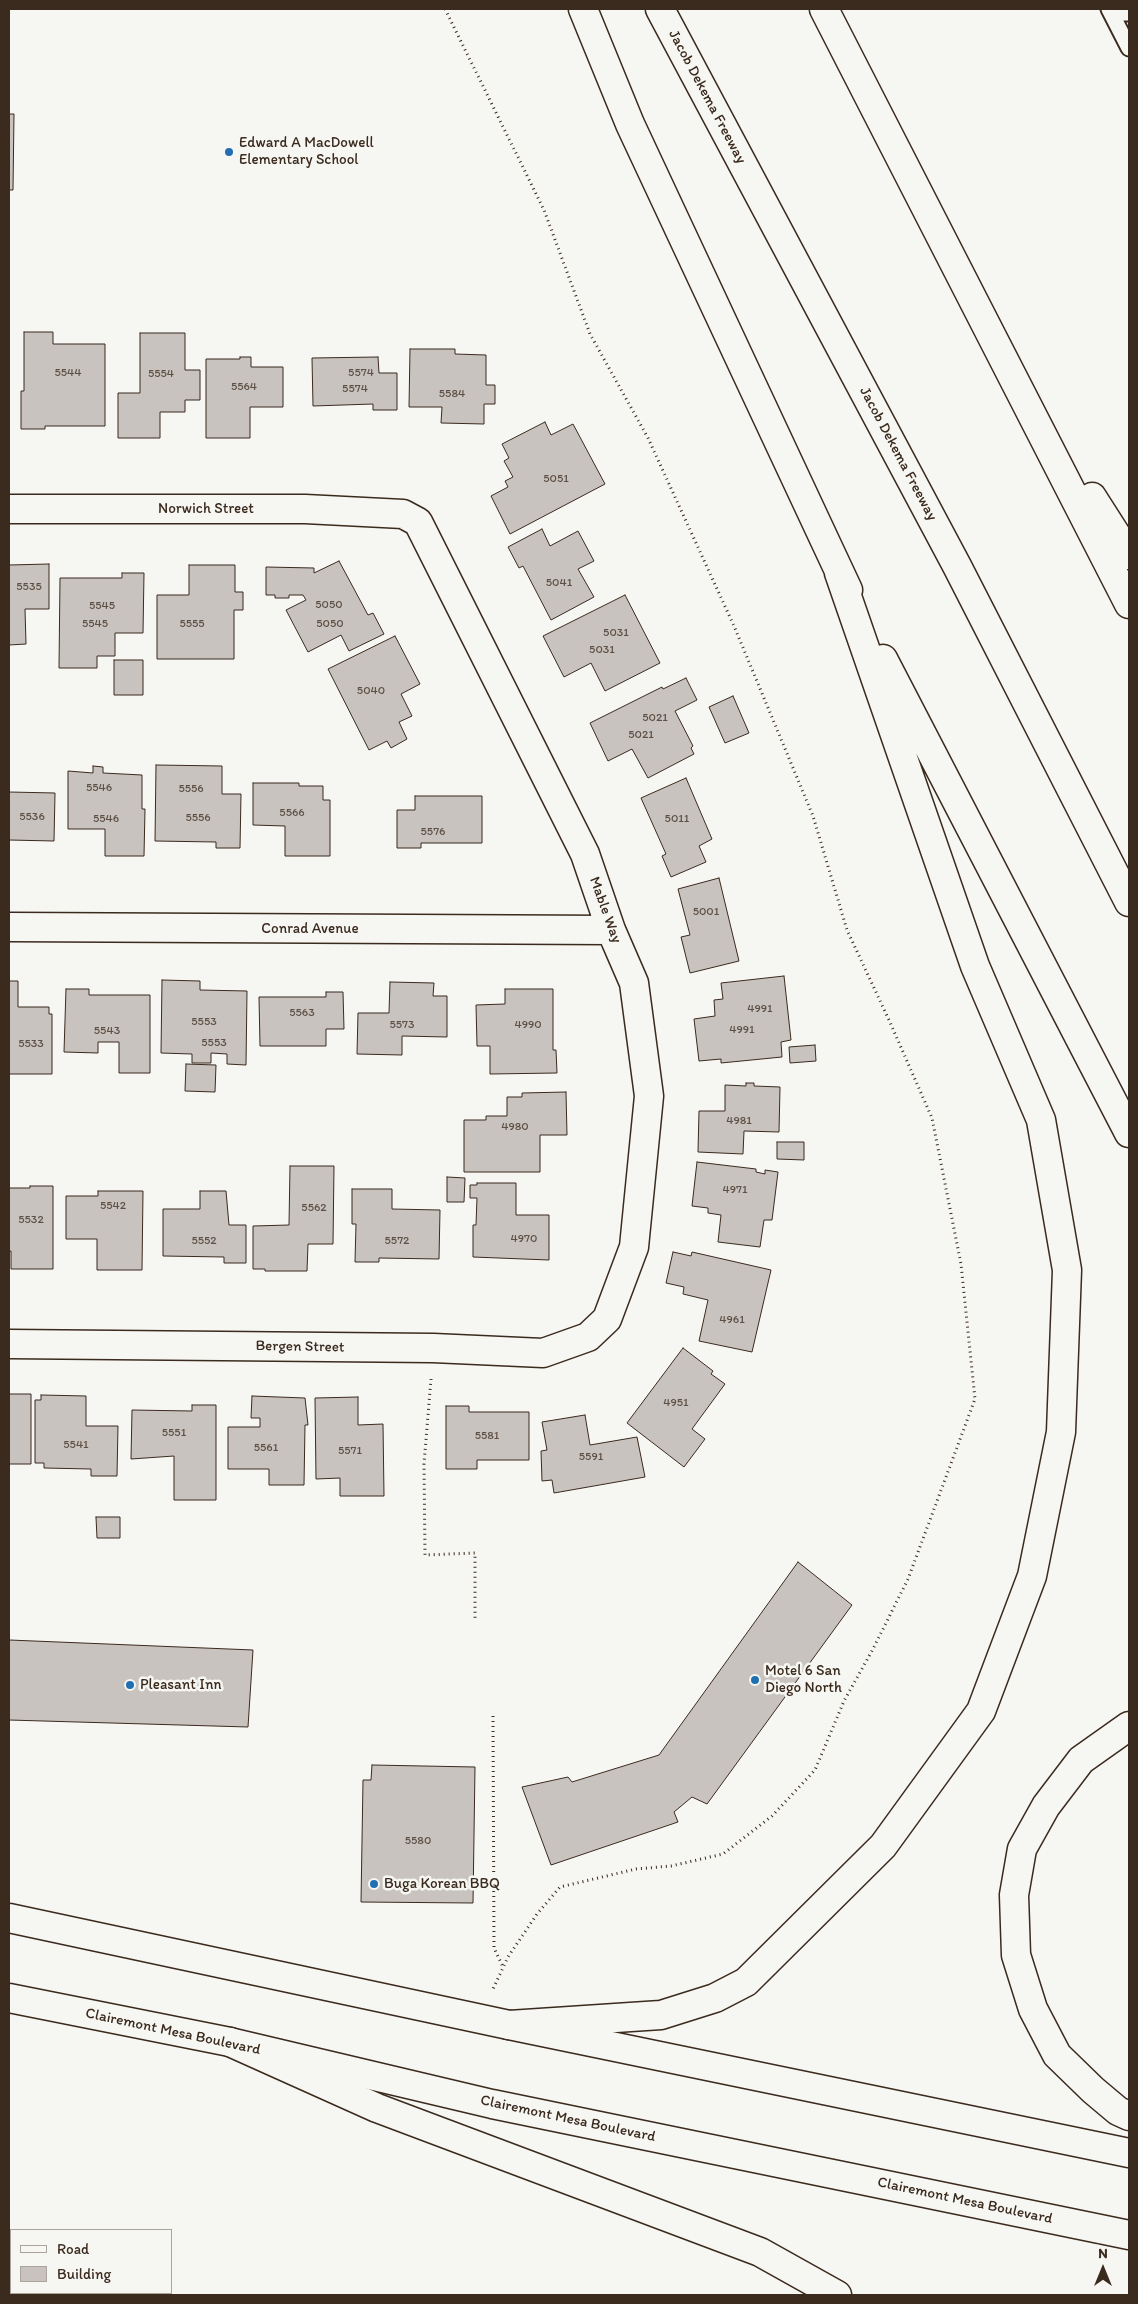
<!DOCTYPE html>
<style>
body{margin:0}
#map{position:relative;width:1138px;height:2304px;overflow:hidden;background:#f6f6f2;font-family:Itim,sans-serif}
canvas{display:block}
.frame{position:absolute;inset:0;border:10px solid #3b2a1e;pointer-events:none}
.legend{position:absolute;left:10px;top:2229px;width:162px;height:65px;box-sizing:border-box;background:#f6f6f2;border:1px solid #aba49d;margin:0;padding:6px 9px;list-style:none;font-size:15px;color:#3b2a1e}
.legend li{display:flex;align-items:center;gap:10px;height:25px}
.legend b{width:25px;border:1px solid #aba49d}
.north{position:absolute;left:1078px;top:2244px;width:50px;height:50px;-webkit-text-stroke:4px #f6f6f2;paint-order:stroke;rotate:0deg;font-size:14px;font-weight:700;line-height:20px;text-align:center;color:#3b2a1e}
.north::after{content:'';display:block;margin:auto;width:18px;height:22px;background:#3b2a1e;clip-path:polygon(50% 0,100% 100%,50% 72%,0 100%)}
</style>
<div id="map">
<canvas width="1138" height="2304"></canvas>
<div class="frame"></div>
<ul class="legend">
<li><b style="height:6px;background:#f6f6f2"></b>Road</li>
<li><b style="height:14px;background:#c8c3be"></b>Building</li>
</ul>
<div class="north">N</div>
</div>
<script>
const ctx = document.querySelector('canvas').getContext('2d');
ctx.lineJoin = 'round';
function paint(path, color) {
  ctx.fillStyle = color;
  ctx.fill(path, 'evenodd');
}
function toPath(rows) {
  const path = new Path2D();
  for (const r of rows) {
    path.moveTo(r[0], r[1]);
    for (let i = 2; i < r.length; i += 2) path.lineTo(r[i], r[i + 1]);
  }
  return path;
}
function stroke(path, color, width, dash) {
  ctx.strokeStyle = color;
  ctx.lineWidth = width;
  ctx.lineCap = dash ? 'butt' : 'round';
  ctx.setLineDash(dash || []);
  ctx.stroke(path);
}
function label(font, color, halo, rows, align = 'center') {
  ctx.font = font + ' Itim,sans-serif';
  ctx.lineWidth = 5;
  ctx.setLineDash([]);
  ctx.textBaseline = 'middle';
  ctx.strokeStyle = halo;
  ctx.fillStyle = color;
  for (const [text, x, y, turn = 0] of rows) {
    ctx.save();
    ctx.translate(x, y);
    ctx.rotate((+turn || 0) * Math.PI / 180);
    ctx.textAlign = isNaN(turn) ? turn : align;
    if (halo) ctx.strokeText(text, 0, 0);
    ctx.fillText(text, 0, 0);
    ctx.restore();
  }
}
const building = toPath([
 [9,114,14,114,13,190,9,190,9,114],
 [24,332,53,332,53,344,105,344,105,426,45,426,45,429,21,429,21,391,24,391,24,332],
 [140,333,185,333,185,370,200,370,200,400,185,400,185,412,160,412,160,438,118,438,118,393,140,393,140,333],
 [410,349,455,349,455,354,486,355,486,385,495,385,495,404,484,404,484,424,441,423,442,407,409,407,410,349],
 [240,357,251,357,251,367,283,367,283,407,250,407,250,438,206,438,206,359,240,359,240,357],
 [378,357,379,373,397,373,397,410,373,410,373,404,313,406,312,358,378,357],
 [545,422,551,435,573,424,605,484,510,534,491,496,508,487,505,481,513,477,504,461,509,458,502,444,545,422],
 [542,529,550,546,578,531,594,561,578,569,594,597,551,620,523,566,519,568,508,547,542,529],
 [339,561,368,615,373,613,384,634,349,651,341,635,308,652,286,610,306,600,303,595,289,595,289,598,275,598,275,595,266,595,266,567,314,568,314,573,339,561],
 [49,564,49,609,25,609,26,644,9,645,9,565,49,564],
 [189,565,235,565,235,592,243,592,243,610,234,610,234,659,157,659,157,595,189,595,189,565],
 [122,573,144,573,143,633,115,633,115,656,97,656,97,668,59,668,60,578,122,578,122,573],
 [625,595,660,663,605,691,591,663,564,677,543,636,625,595],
 [395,636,420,684,401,694,412,716,399,722,407,739,391,748,387,741,369,750,328,669,395,636],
 [114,660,143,660,143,695,114,695,114,660],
 [686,678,697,700,675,711,693,746,691,748,694,754,648,778,632,749,608,761,590,723,662,687,663,689,686,678],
 [733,696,749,733,725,743,709,707,733,696],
 [156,765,222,766,222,794,241,794,240,848,216,848,216,842,155,841,156,765],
 [93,766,103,767,103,773,142,775,142,809,145,809,144,856,105,856,105,829,68,829,68,771,93,773,93,766],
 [686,778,712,839,699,846,706,862,671,877,662,856,666,854,641,798,686,778],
 [253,783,299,783,299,786,323,786,323,800,330,800,330,856,285,856,285,826,253,825,253,783],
 [9,792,55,793,54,841,9,840,9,792],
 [415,796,482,796,482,843,421,843,421,848,397,848,397,810,415,810,415,796],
 [719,878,739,961,690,973,681,937,690,935,678,889,719,878],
 [784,976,791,1040,781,1042,782,1057,721,1063,721,1059,699,1061,694,1019,715,1016,714,1000,723,999,721,983,784,976],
 [162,980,200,981,200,990,247,991,246,1065,227,1064,227,1054,211,1053,211,1063,192,1063,192,1054,161,1053,162,980],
 [9,981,18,981,18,1007,49,1007,49,1014,52,1014,52,1074,9,1074,9,981],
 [390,982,434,983,433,996,447,996,447,1037,402,1036,402,1055,357,1054,358,1013,389,1013,390,982],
 [66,989,89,989,89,995,150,995,150,1073,119,1073,119,1042,98,1042,98,1053,64,1052,66,989],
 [505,989,553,989,553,1050,556,1050,557,1073,490,1074,490,1046,477,1046,476,1005,505,1004,505,989],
 [326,992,343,992,344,1029,326,1029,326,1046,260,1046,259,997,326,997,326,992],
 [815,1045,816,1061,790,1063,789,1047,815,1045],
 [186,1064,216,1065,215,1092,185,1091,186,1064],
 [746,1083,754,1083,754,1086,780,1087,779,1132,744,1131,743,1154,698,1152,699,1111,725,1111,725,1085,746,1086,746,1083],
 [566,1092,567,1135,540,1135,540,1172,464,1172,464,1120,486,1120,486,1116,507,1116,507,1097,522,1097,522,1093,566,1092],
 [777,1142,804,1142,804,1160,777,1159,777,1142],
 [697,1162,756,1169,756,1172,765,1174,765,1170,778,1172,772,1220,764,1220,760,1247,718,1242,721,1215,708,1213,708,1208,692,1206,697,1162],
 [290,1166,334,1166,333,1244,308,1244,307,1271,265,1271,265,1269,253,1269,253,1226,289,1225,290,1166],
 [447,1177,465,1178,464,1202,447,1202,447,1177],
 [477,1183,516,1183,516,1215,549,1215,549,1260,473,1257,473,1225,476,1225,477,1198,470,1198,470,1185,477,1185,477,1183],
 [30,1186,53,1186,53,1269,11,1269,11,1251,9,1251,9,1188,30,1188,30,1186],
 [352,1189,392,1189,392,1209,440,1210,439,1259,379,1258,379,1262,355,1262,356,1224,352,1224,352,1189],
 [98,1191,143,1191,142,1270,97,1270,97,1239,66,1239,66,1196,98,1196,98,1191],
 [200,1191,226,1191,229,1225,246,1225,246,1263,224,1263,224,1257,163,1256,163,1209,200,1209,200,1191],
 [673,1252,691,1256,692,1252,771,1270,752,1352,699,1341,708,1300,683,1294,684,1287,666,1283,673,1252],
 [683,1348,713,1371,711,1374,725,1384,692,1429,705,1439,684,1467,627,1423,683,1348],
 [9,1394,31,1394,31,1464,9,1464,9,1394],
 [41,1395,86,1396,86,1426,118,1426,117,1476,91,1476,91,1469,44,1468,44,1463,35,1463,35,1400,41,1400,41,1395],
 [252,1396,305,1398,308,1425,305,1425,304,1485,269,1485,269,1469,228,1469,228,1427,260,1427,260,1418,251,1418,252,1396],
 [358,1397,358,1425,383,1424,384,1496,340,1496,340,1478,316,1479,315,1398,358,1397],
 [192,1405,216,1405,216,1500,174,1500,174,1456,131,1459,132,1410,192,1411,192,1405],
 [446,1406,469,1406,469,1412,529,1412,529,1460,477,1460,477,1469,446,1469,446,1406],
 [585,1415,590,1445,637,1437,645,1477,554,1493,552,1480,542,1481,541,1451,547,1450,542,1422,585,1415],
 [96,1517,120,1517,120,1538,97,1538,96,1517],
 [798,1562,852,1605,707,1804,692,1797,674,1812,678,1822,551,1865,522,1787,568,1777,572,1782,659,1755,798,1562],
 [9,1640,253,1650,248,1727,9,1720,9,1640],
 [372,1765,475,1767,473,1903,361,1902,363,1780,371,1780,372,1765]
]);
paint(building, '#c8c3be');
stroke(building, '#3b2a1e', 1);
const service = toPath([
 [1109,9,1129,48],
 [1112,13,1129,13]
]);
const minor = toPath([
 [9,509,305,509,403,514,418,522,585,854,611,930,634,983,649,1096,634,1247,607,1319,588,1337,543,1353,433,1348,9,1344],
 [9,927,611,930]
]);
const primary = toPath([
 [9,1918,509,2025,1129,2153],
 [9,1998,230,2042,492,2104,1129,2235]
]);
const motorway = toPath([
 [583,9,630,124,848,590],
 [660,9,957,566,1129,902],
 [824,9,1129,604],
 [1092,497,1129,555],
 [883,659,1129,1133],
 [1129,1726,1081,1760,1046,1806,1022,1849,1014,1895,1016,1955,1033,2009,1057,2055,1093,2090,1118,2111,1129,2116],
 [509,2025,661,2015,715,1998,746,1982,883,1846,981,1711,1032,1576,1061,1432,1067,1270,1041,1120,975,966,839,573],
 [230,2042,377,2108,760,2252,837,2295]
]);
stroke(service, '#3b2a1e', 19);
stroke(minor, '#3b2a1e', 31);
stroke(primary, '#3b2a1e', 31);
stroke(motorway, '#3b2a1e', 31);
stroke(toPath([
 [445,9,544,210,590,334,648,438,734,626,813,816,847,930,889,1020,932,1118,961,1264,975,1399,908,1579,873,1649,844,1701,815,1770,772,1816,723,1854,671,1866,636,1869,560,1887,537,1914,508,1957,493,1989],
 [431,1379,424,1464,425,1555,475,1553,475,1618],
 [493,1716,494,1948,503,1967]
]), '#3b2a1e', 3, [1, 4]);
stroke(service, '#f6f6f2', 15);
stroke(minor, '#f6f6f2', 28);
stroke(primary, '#f6f6f2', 28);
stroke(motorway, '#f6f6f2', 28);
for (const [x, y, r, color] of [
 [229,152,5,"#1f6fb2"],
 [755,1680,5,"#1f6fb2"],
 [130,1685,5,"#1f6fb2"],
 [374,1884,5,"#1f6fb2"]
]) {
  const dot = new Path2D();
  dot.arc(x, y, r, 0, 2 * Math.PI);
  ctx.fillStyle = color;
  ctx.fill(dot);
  stroke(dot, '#f6f6f2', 2);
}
label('12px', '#5e5046', null, [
 ["5544",68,373],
 ["5574",361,373],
 ["5554",161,374],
 ["5564",244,387],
 ["5574",355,389],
 ["5584",452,394],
 ["5051",556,479],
 ["5041",559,583],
 ["5535",29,587],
 ["5050",329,605],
 ["5545",102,606],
 ["5545",95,624],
 ["5555",192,624],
 ["5050",330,624],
 ["5031",616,633],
 ["5031",602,650],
 ["5040",371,691],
 ["5021",655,718],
 ["5021",641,735],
 ["5546",99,788],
 ["5556",191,789],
 ["5566",292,813],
 ["5536",32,817],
 ["5556",198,818],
 ["5546",106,819],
 ["5011",677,819],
 ["5576",433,832],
 ["5001",706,912],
 ["4991",760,1009],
 ["5563",302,1013],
 ["5553",204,1022],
 ["5573",402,1025],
 ["4990",528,1025],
 ["4991",742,1030],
 ["5543",107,1031],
 ["5553",214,1043],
 ["5533",31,1044],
 ["4981",739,1121],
 ["4980",515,1127],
 ["4971",735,1190],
 ["5542",113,1206],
 ["5562",314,1208],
 ["5532",31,1220],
 ["4970",524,1239],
 ["5552",204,1241],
 ["5572",397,1241],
 ["4961",732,1320],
 ["4951",676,1403],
 ["5551",174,1433],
 ["5581",487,1436],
 ["5541",76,1445],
 ["5561",266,1448],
 ["5571",350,1451],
 ["5591",591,1457],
 ["5580",418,1841]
]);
label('15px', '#3b2a1e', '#f6f6f2', [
 ["Jacob Dekema Freeway",707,97,62],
 ["Jacob Dekema Freeway",898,454,62],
 ["Norwich Street",206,509],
 ["Mable Way",605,910,70],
 ["Conrad Avenue",310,929],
 ["Bergen Street",300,1347,1],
 ["Clairemont Mesa Boulevard",173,2032,12],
 ["Clairemont Mesa Boulevard",568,2119,12],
 ["Clairemont Mesa Boulevard",965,2201,12]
]);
label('15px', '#3b2a1e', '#f6f6f2', [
 ["Edward A MacDowell",239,143],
 ["Elementary School",239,160],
 ["Motel 6 San",765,1671],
 ["Diego North",765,1688],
 ["Pleasant Inn",140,1685],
 ["Buga Korean BBQ",384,1884]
], 'left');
</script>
